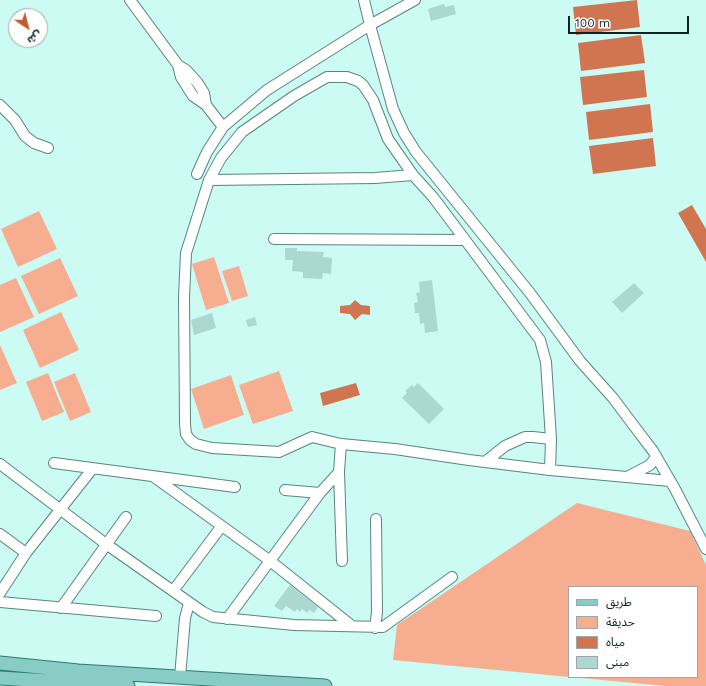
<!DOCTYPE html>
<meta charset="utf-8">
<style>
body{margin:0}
#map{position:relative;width:706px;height:686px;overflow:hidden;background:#ccfbf4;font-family:"Work Sans","Noto Sans Arabic",sans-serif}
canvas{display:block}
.legend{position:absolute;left:568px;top:586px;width:130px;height:92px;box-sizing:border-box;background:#fff;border:1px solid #9fa7a6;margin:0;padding:5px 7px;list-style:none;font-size:12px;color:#102320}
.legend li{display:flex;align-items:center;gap:8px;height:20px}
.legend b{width:20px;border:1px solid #9fa7a6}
.north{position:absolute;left:8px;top:8px;width:40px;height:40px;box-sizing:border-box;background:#fff;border:1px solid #9fa7a6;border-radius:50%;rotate:145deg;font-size:11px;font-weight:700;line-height:16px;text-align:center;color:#102320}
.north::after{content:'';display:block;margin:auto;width:14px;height:18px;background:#c25c2f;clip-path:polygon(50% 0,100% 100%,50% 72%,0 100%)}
.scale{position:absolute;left:568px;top:16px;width:121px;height:18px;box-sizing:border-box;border:2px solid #102320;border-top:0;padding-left:5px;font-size:12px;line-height:14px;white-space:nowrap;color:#102320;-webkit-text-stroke:3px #fff;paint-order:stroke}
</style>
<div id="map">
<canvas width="706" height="686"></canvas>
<ul class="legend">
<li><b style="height:5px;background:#89ccc5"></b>طريق</li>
<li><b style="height:11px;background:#f6ad90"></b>حديقة</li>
<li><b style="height:11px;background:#d07550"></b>مياه</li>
<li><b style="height:11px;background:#abd9d2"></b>مبنى</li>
</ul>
<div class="north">ش</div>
<div class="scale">100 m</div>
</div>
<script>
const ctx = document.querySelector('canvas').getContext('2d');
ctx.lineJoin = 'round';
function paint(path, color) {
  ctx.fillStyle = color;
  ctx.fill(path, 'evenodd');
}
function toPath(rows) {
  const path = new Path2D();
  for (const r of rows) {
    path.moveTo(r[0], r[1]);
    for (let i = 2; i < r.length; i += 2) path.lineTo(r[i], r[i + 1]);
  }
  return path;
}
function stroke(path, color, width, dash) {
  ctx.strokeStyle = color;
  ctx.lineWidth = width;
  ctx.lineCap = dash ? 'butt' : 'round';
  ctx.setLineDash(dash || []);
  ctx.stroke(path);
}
paint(toPath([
 [39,211,57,249,18,267,1,229],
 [214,257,229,303,206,310,192,264],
 [60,258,78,296,39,314,21,276],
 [239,266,248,296,232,301,222,271],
 [16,278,34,317,0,332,0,285],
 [61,312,79,350,40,368,23,330],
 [0,345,17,383,0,390],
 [279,371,293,411,253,424,239,385],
 [48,373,64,412,42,421,26,382],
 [75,373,91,412,70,421,54,382],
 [231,375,244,415,204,429,191,389],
 [577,503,690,531,706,565,706,686,666,686,570,677,697,677,697,587,569,587,569,677,393,660,397,625]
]), '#f6ad90');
paint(toPath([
 [637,0,640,27,576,35,573,7],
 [641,35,645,63,581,71,578,43],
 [644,70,647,97,583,105,580,77],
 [650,104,653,132,589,140,586,112],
 [653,138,656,166,593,174,589,146],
 [692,205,706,229,706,262,678,213],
 [355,300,361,305,370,306,370,315,362,314,355,320,350,314,340,313,340,306,350,305],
 [356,383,360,395,323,406,320,393]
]), '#d07550');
paint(toPath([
 [444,4,445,7,454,5,456,14,431,21,428,9],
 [285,248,297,248,297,251,324,252,323,257,332,258,331,274,323,273,322,279,303,278,303,272,292,271,293,260,285,260],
 [432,280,438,331,425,333,424,323,420,324,419,313,415,313,414,303,418,302,416,293,420,292,419,282],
 [634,283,644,293,622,313,612,302],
 [212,313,216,328,194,335,191,320],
 [255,317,257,325,248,327,246,320],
 [418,383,444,409,429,424,402,398,407,393,405,391,412,385,414,387],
 [290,585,318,607,314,613,309,610,307,613,302,609,300,612,297,609,295,612,286,606,282,611,274,606]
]), '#abd9d2');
const minor = toPath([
 [130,0,178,65,186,70,197,82,204,93,206,105],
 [364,0,370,25,415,0],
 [178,65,181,77,193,96,206,105,223,127],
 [0,105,15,120,25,136,34,143,48,148],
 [197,174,207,152,223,127,267,90,370,25,393,109,404,133,416,152,530,293,580,361,613,398,631,422,653,451,675,489,706,549],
 [209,180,375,178,413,175],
 [274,239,465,240],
 [341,444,312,437,279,452,212,448,196,444,190,440,186,434,185,424,184,297,186,253,209,180,221,158,242,132,294,96,327,77,347,77,358,81,363,85,373,100,388,139,413,175,433,197,540,340,546,362,551,439],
 [485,462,505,446,525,437,533,437,551,439,550,470],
 [54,463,235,487],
 [0,464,106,544,203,612,213,617,294,625,383,627,452,577],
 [629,476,650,465,656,457],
 [154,477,269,560,352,626],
 [285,490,320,493],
 [0,534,26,553],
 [342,561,339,472,341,444,395,449,469,460,550,470,670,481],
 [173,591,221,527],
 [0,593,26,553,93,468],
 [0,602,156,616],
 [61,608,126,517],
 [227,619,320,493,339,472],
 [375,628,377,612,376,519],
 [180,677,185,618,189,603]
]);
const major = toPath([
 [0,663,78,671,325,686],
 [0,678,128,686]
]);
stroke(minor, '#59857f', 12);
stroke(major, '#2c7b72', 15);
stroke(minor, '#fff', 10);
stroke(major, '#89ccc5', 13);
</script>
